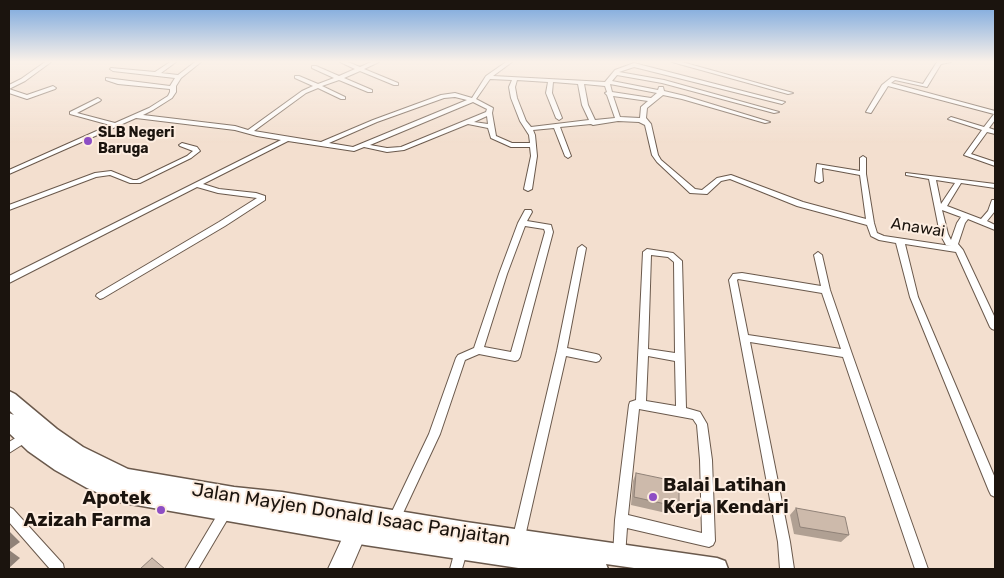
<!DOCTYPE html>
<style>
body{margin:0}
#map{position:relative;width:1004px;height:578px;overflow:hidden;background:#f3dfcf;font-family:Rubik,sans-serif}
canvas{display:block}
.frame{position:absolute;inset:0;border:10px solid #1b140e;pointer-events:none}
</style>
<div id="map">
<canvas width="1004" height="578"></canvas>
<div class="frame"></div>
</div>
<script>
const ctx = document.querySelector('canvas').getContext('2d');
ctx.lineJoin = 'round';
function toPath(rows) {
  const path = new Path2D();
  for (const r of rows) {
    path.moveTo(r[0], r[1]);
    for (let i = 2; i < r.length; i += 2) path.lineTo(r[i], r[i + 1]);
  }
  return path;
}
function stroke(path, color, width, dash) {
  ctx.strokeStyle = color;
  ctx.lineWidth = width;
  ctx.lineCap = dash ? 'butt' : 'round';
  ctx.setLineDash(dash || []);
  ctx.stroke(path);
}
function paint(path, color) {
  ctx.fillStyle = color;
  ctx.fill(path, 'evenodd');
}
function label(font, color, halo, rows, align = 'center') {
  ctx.font = font + ' Rubik,sans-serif';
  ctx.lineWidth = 4;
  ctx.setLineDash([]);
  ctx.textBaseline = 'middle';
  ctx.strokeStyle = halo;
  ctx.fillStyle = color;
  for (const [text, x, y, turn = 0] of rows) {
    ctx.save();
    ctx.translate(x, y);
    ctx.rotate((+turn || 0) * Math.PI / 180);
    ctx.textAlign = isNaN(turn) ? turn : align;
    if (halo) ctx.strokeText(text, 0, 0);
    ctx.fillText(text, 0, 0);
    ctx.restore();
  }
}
const minor = toPath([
 [45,62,51,62,25,81,9,89,9,85,21,79,45,62],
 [170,62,176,62,161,73,178,75,195,62,201,62,181,78,176,86,176,92,172,98,153,110,143,115,235,126,248,130,302,91,313,86,295,78,295,76,299,76,318,84,334,78,312,68,312,66,316,66,339,76,355,69,340,62,348,62,360,67,371,62,379,62,364,69,398,83,398,85,394,85,360,71,344,78,372,90,372,92,368,92,339,80,322,86,345,97,345,99,341,99,318,88,306,93,254,131,321,142,373,120,441,95,455,93,472,98,486,76,506,62,512,62,493,76,605,82,615,70,634,63,785,102,782,104,634,67,619,72,664,80,779,112,774,113,662,83,617,75,612,81,658,90,659,87,663,87,664,91,685,96,770,122,765,123,682,99,663,95,647,108,646,118,651,124,658,155,661,160,695,189,702,190,717,178,731,175,803,202,866,219,860,175,822,168,823,181,819,183,815,181,817,164,860,171,860,158,863,156,866,158,866,174,874,223,877,233,884,236,951,246,946,245,940,234,929,179,906,175,906,173,995,184,995,188,961,183,947,206,981,219,988,211,992,200,995,200,995,211,987,221,995,225,995,230,968,219,965,223,958,244,963,250,995,318,995,330,992,329,990,327,956,252,905,244,918,297,995,478,995,497,991,495,989,491,910,297,896,243,879,240,871,236,867,225,797,206,730,179,721,181,707,194,690,193,657,162,652,155,645,125,639,122,618,121,593,125,591,124,560,127,571,156,568,158,565,156,554,128,533,130,535,135,537,156,532,189,528,191,524,189,531,156,530,147,511,147,491,138,488,128,468,124,404,150,387,152,364,147,354,151,288,141,203,184,219,189,256,193,265,196,265,200,225,226,103,298,100,299,96,296,97,294,219,222,257,198,218,193,197,187,9,283,9,276,281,140,257,136,235,130,136,118,9,174,9,170,110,125,70,114,70,112,98,98,101,100,100,101,77,113,115,123,149,108,168,96,170,92,170,89,118,84,106,80,106,78,170,86,175,78,113,71,110,69,111,68,155,72,170,62],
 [490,79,512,80,509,87,511,98,520,121,529,135,530,143,512,143,496,136,492,113,493,108,476,99,490,79],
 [517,80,548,82,546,93,556,118,559,120,562,118,552,93,553,82,578,84,582,105,589,120,531,127,526,121,517,98,515,87,517,80],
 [584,84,605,86,607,92,605,93,607,95,615,118,595,120,588,105,584,84],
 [610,84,657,93,651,98,612,92,610,84],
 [613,96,648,101,641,107,640,118,620,117,613,96],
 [455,97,467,100,353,147,329,143,377,122,444,98,455,97],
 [473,102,487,109,486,112,401,147,387,148,370,145,473,102],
 [487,116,488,124,474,122,487,116],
 [936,180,955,183,941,204,936,180],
 [942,210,961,217,957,223,951,240,948,234,942,210],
 [672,62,682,62,793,93,788,94,672,62],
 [937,62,951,62,941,64,927,87,895,80,891,83,995,111,995,120,989,128,995,130,995,134,987,132,971,154,995,162,995,166,964,155,982,130,948,119,951,117,984,127,994,114,888,86,871,113,866,112,882,85,892,77,923,84,937,62],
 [53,86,56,88,55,89,27,99,9,93,9,89,27,95,53,86],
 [182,143,197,147,200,151,191,158,140,183,130,183,110,175,96,177,9,210,9,205,95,173,111,171,133,180,137,180,187,156,193,151,180,146,179,145,182,143],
 [525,210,531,210,532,212,527,221,551,225,553,232,520,357,518,360,515,361,479,354,465,360,440,434,397,526,393,528,389,526,387,522,429,434,456,358,458,355,474,348,499,274,518,223,525,210],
 [525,226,544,229,545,232,511,352,484,347,507,274,525,226],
 [582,245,586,248,567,348,596,354,599,355,601,358,599,361,596,362,566,356,524,541,522,545,518,547,514,545,512,541,557,351,578,248,582,245],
 [647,249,673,253,682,261,686,408,700,412,707,424,712,460,715,541,713,545,709,547,627,528,625,556,624,561,619,562,614,561,613,556,615,520,629,405,630,402,636,400,643,252,647,249],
 [651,255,668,257,674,262,675,353,648,349,651,255],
 [648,356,675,361,676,406,646,401,648,356],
 [639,409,693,419,697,425,700,460,702,533,628,515,639,409],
 [818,252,822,255,830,290,852,354,928,569,915,569,843,357,750,342,790,542,794,569,780,569,778,542,729,280,733,274,742,273,821,286,814,255,818,252],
 [738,279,822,293,841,349,748,335,737,280,738,279],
 [27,431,31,433,33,436,31,439,9,453,9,442,27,431],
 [226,505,230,507,232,511,230,515,198,569,185,569,222,507,226,505],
 [9,507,13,509,63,564,64,569,50,569,9,522,9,507],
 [351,526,356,529,360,528,364,530,366,534,351,569,328,569,347,528,351,526],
 [462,542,467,543,468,548,462,569,450,569,457,543,462,542]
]);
const trunk = toPath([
 [9,391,15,394,57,429,83,447,128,469,234,487,282,492,466,522,717,558,725,561,728,569,641,569,606,564,608,569,525,569,365,545,119,502,87,488,55,470,28,451,9,433,9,413,14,415,9,410,9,391]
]);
stroke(minor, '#6a594c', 2);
stroke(trunk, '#6a594c', 3);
paint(minor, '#fff');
paint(trunk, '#fff');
paint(toPath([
 [636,473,679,507,675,515,631,505,633,481],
 [796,508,849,535,841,542,794,534,790,515]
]), '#b0a093');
paint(toPath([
 [9,531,20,542,9,550,20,558,9,568]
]), '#908278');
const building = toPath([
 [636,473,679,482,679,507,634,497,636,473],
 [796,508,845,517,849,535,800,527,796,508],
 [152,558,165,569,140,569,152,558]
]);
paint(building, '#cdbaab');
stroke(building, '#908278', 1);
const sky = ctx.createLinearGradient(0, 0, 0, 143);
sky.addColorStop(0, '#74a4dd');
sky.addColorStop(0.43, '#faf1e9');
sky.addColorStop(1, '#faf1e900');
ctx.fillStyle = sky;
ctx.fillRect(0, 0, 1004, 143);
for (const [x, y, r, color] of [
 [88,141,5,"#8d4ec4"],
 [653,497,5,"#8d4ec4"],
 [161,510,5,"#8d4ec4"]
]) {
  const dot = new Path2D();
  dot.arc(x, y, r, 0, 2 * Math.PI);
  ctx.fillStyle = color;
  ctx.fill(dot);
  stroke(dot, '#fdede0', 2);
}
label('bold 14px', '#1b140e', '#fdede0', [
 ["SLB Negeri",98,133],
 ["Baruga",98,149]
], 'left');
label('16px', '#1b140e', '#fdede0', [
 ["Anawai",918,228,9]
]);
label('bold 19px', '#1b140e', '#fdede0', [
 ["Balai Latihan",663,486],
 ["Kerja Kendari",663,508],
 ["Apotek",151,499,"right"],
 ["Azizah Farma",151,521,"right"]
], 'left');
label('19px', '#1b140e', '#fdede0', [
 ["Jalan Mayjen Donald Isaac Panjaitan",351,515,9]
]);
</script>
